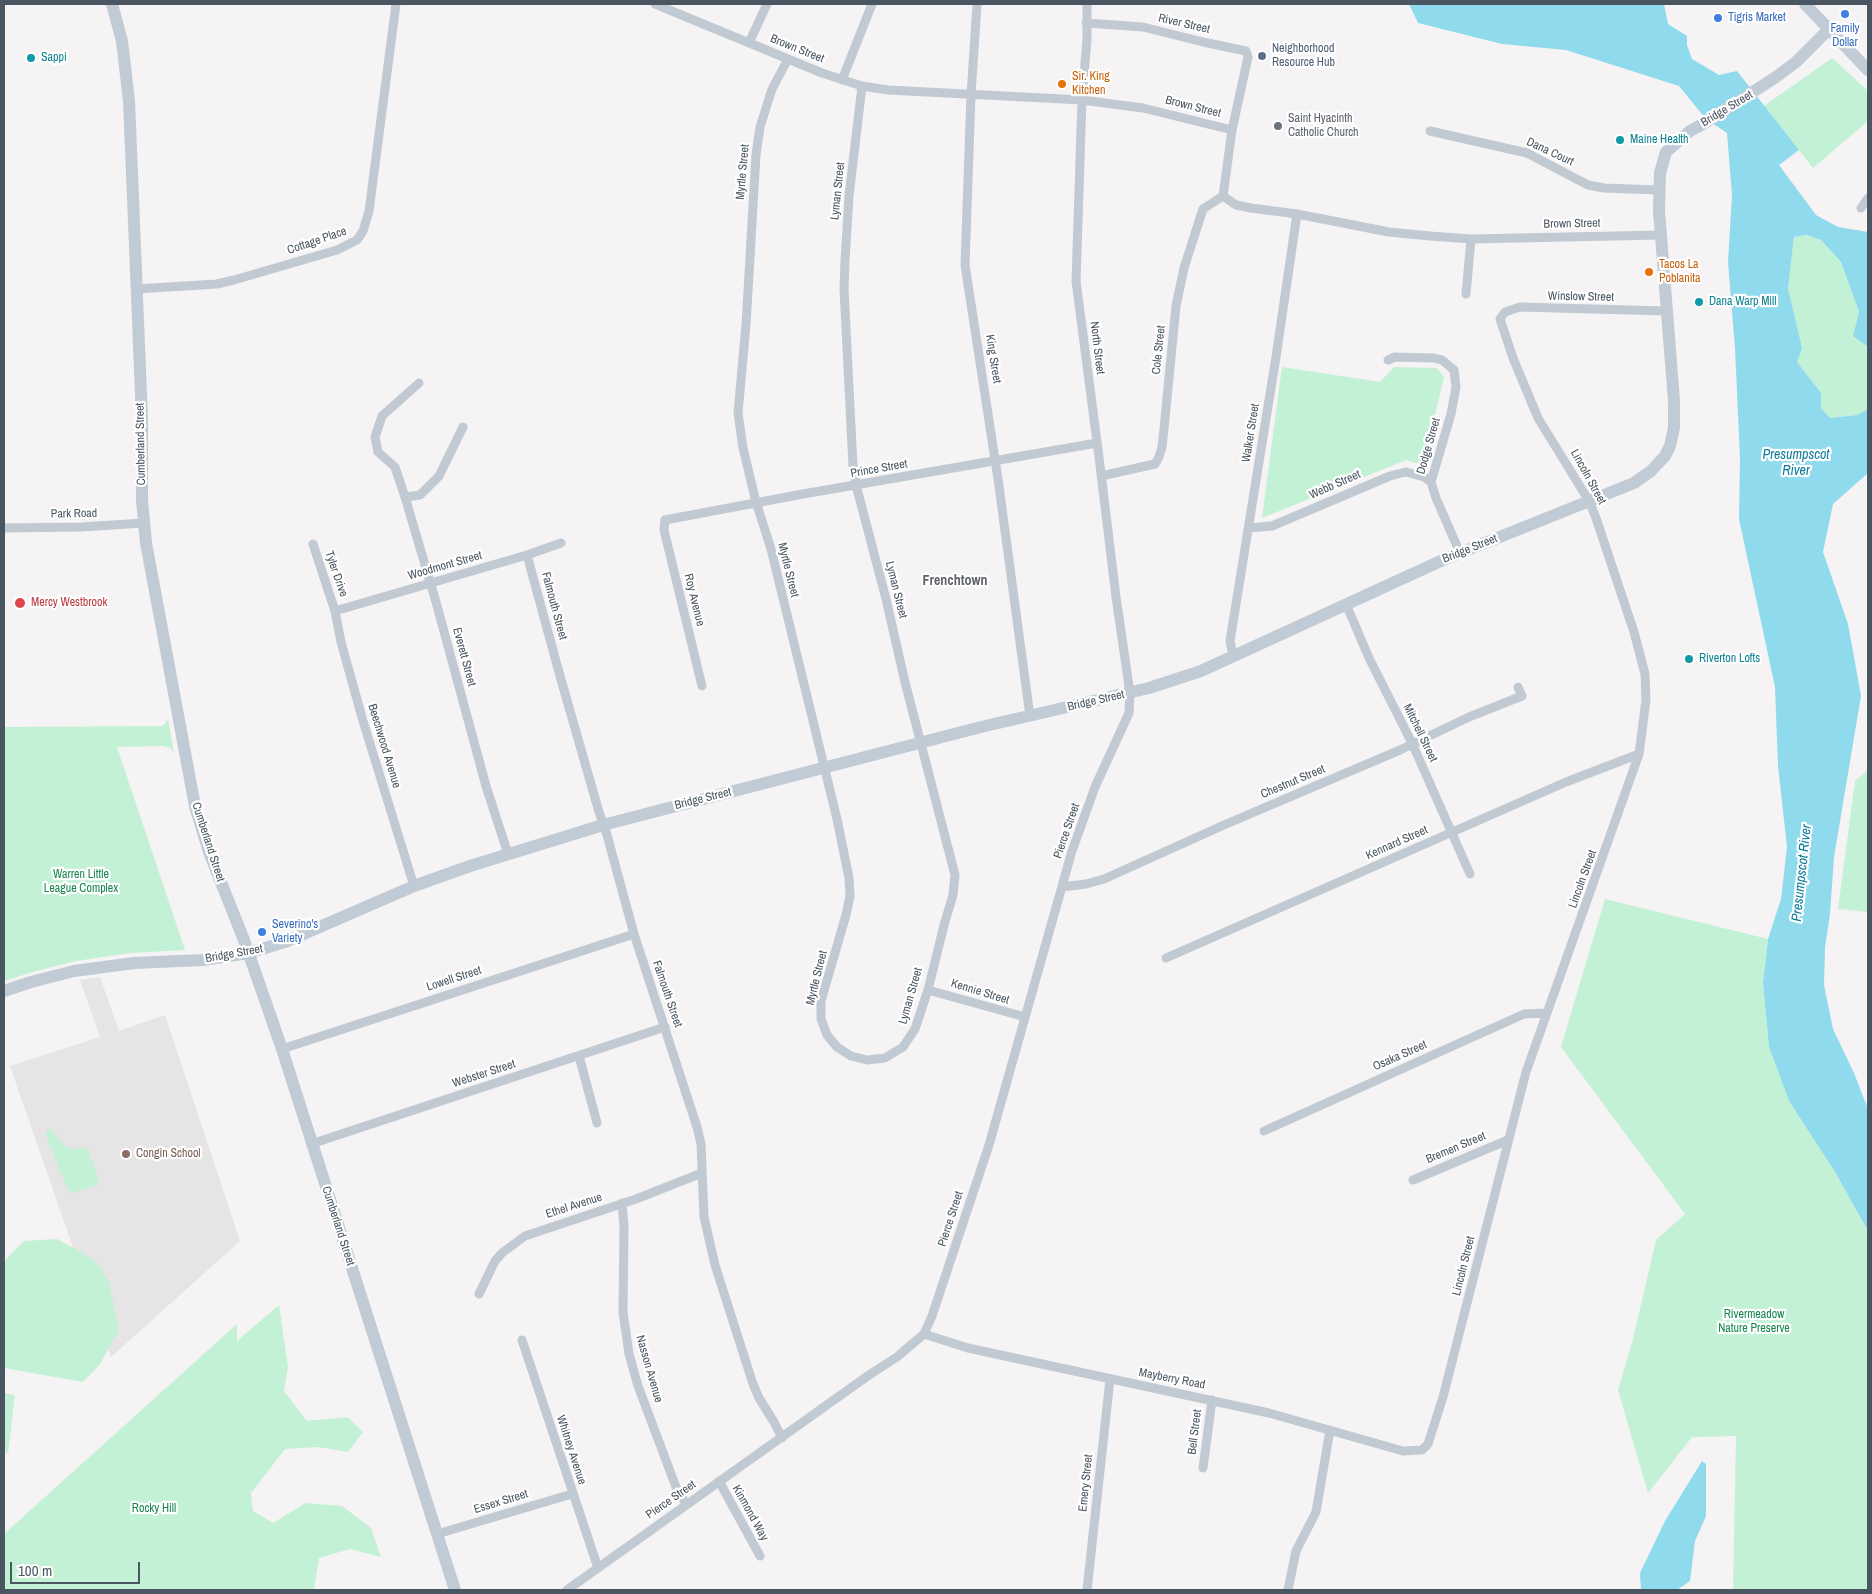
<!DOCTYPE html>
<style>
body{margin:0}
#map{position:relative;width:1872px;height:1594px;overflow:hidden;background:#f5f3f3;font-family:"Archivo Narrow",sans-serif}
canvas{display:block}
.frame{position:absolute;inset:0;border:5px solid #4a5661;pointer-events:none}
.scale{position:absolute;left:10px;top:1562px;width:130px;height:22px;box-sizing:border-box;border:2px solid #4a5661;border-top:0;padding-left:6px;font-size:15px;line-height:18px;white-space:nowrap;color:#4a5661;-webkit-text-stroke:4px #fff;paint-order:stroke}
</style>
<div id="map">
<canvas width="1872" height="1594"></canvas>
<div class="frame"></div>
<div class="scale">100 m</div>
</div>
<script>
const ctx = document.querySelector('canvas').getContext('2d');
ctx.lineJoin = 'round';
function paint(path, color) {
  ctx.fillStyle = color;
  ctx.fill(path, 'evenodd');
}
function toPath(rows) {
  const path = new Path2D();
  for (const r of rows) {
    path.moveTo(r[0], r[1]);
    for (let i = 2; i < r.length; i += 2) path.lineTo(r[i], r[i + 1]);
  }
  return path;
}
function stroke(path, color, width, dash) {
  ctx.strokeStyle = color;
  ctx.lineWidth = width;
  ctx.lineCap = dash ? 'butt' : 'round';
  ctx.setLineDash(dash || []);
  ctx.stroke(path);
}
function label(font, color, halo, rows, align = 'center') {
  ctx.font = font + ' "Archivo Narrow",sans-serif';
  ctx.lineWidth = 4.5;
  ctx.setLineDash([]);
  ctx.textBaseline = 'middle';
  ctx.strokeStyle = halo;
  ctx.fillStyle = color;
  for (const [text, x, y, turn = 0] of rows) {
    ctx.save();
    ctx.translate(x, y);
    ctx.rotate((+turn || 0) * Math.PI / 180);
    ctx.textAlign = isNaN(turn) ? turn : align;
    if (halo) ctx.strokeText(text, 0, 0);
    ctx.fillText(text, 0, 0);
    ctx.restore();
  }
}
paint(toPath([
 [100,977,119,1031,165,1015,240,1241,111,1357,10,1066,100,1037,80,980]
]), '#e6e4e5');
paint(toPath([
 [1832,58,1868,91,1868,121,1813,168,1764,106],
 [1807,235,1821,240,1841,262,1859,312,1853,336,1868,347,1868,409,1857,415,1830,418,1821,408,1821,393,1797,362,1788,289,1794,237],
 [1282,367,1380,382,1394,367,1437,368,1444,377,1423,465,1406,460,1262,518],
 [168,718,174,753,170,748,164,746,117,747,185,950,131,953,76,961,36,971,4,981,4,727,161,726,165,724],
 [1868,770,1868,912,1838,909,1855,781],
 [1605,899,1768,939,1763,983,1769,1047,1789,1101,1835,1172,1868,1231,1868,1590,1733,1590,1736,1436,1692,1437,1648,1493,1618,1390,1633,1339,1656,1240,1685,1214,1561,1047],
 [50,1128,65,1146,72,1149,88,1148,100,1184,73,1193,68,1190,45,1133],
 [57,1239,88,1256,99,1265,109,1283,115,1310,118,1331,100,1364,83,1382,4,1368,4,1268,6,1259,24,1241],
 [279,1305,288,1367,284,1391,307,1421,348,1417,363,1432,348,1452,318,1447,285,1449,251,1493,253,1511,273,1523,306,1503,342,1506,371,1528,381,1557,350,1549,319,1558,314,1590,4,1590,4,1534,237,1324,237,1341],
 [4,1393,15,1395,8,1453,4,1452]
]), '#c3f1d5');
paint(toPath([
 [1409,4,1664,4,1668,24,1687,36,1687,45,1692,59,1719,75,1737,71,1799,150,1779,165,1816,215,1838,227,1868,232,1868,347,1853,336,1859,312,1841,262,1821,240,1807,235,1794,237,1788,289,1802,348,1797,362,1821,393,1821,408,1830,418,1857,415,1868,409,1868,473,1833,504,1823,552,1848,624,1861,696,1834,857,1830,914,1825,948,1824,985,1833,1029,1854,1073,1868,1109,1868,1231,1835,1172,1789,1101,1769,1047,1763,983,1768,939,1781,899,1787,847,1778,766,1775,687,1739,519,1740,458,1735,348,1728,262,1732,195,1727,133,1706,119,1679,86,1566,50,1502,44,1418,23],
 [1702,1461,1706,1464,1706,1516,1695,1541,1690,1581,1677,1590,1641,1590,1640,1573,1665,1521]
]), '#90daee');
stroke(toPath([
 [655,4,822,73,862,86,888,90,1082,100,1143,108,1232,130],
 [977,4,971,95,965,265,998,479,1030,716],
 [1086,23,1143,27,1203,42,1246,51,1248,57,1232,130,1223,196],
 [749,43,767,4],
 [788,59,772,89,760,127,756,155,746,325,738,413,743,448,756,502,771,549,837,819,849,878,850,896,846,915,821,1001,821,1019,827,1035,837,1047,851,1056,867,1060,885,1058,903,1047,915,1029,928,990,944,925,953,895,955,875,905,682,886,599,856,485,853,466,844,289,845,261,849,196,862,86],
 [842,80,872,4],
 [1430,131,1527,153,1588,185,1604,188,1658,190],
 [1223,196,1236,205,1251,208,1297,214,1389,232,1430,236,1471,239,1661,235],
 [1861,208,1868,198],
 [136,289,217,284,234,280,337,250,357,240,363,231,369,211,396,4],
 [1466,294,1471,239],
 [1388,360,1395,357,1434,358,1442,360,1454,370,1456,387,1451,414,1431,482,1436,498,1460,553],
 [419,383,382,416,375,437,378,452,395,467,405,497,436,602,486,786,508,854],
 [1101,476,1155,464,1159,457,1162,447,1164,429,1176,306,1184,268,1203,209,1223,196],
 [405,497,420,495,439,476,463,427],
 [4,528,81,527,144,523],
 [1249,528,1272,526,1390,476,1406,472,1424,477,1431,482],
 [313,544,335,611,341,642,363,721,414,886],
 [527,555,560,676,599,812,607,835,634,934,697,1127,701,1144,704,1217,715,1265,753,1384,759,1398,774,1422,782,1438],
 [1346,604,1369,658,1412,743,1470,874],
 [335,611,527,555,561,543],
 [1233,656,1230,641,1276,357,1297,214],
 [702,686,664,530,665,520,803,494,1097,443],
 [1062,887,1086,884,1104,879,1224,825,1400,750,1469,717,1522,696,1518,687],
 [1166,958,1566,782,1639,754],
 [928,990,1025,1017],
 [282,1049,634,934],
 [579,1056,597,1123],
 [1264,1131,1524,1014,1547,1013],
 [311,1144,665,1027],
 [1413,1180,1508,1140],
 [622,1203,624,1227,623,1312,629,1354,638,1386,676,1487,686,1504],
 [479,1294,495,1261,502,1253,525,1236,636,1199,702,1173],
 [924,1334,968,1348,1269,1413,1403,1451,1422,1450,1428,1444,1443,1397,1526,1072,1639,754,1646,700,1645,674,1634,632,1596,518,1589,501,1538,418,1513,358,1500,319,1505,312,1520,307,1666,311],
 [522,1340,598,1568],
 [1203,1468,1212,1400],
 [719,1481,760,1556],
 [437,1534,572,1494],
 [567,1590,713,1486,869,1375,897,1357,924,1334,932,1316,989,1145,1072,851,1095,787,1129,713,1130,693,1116,597,1099,457,1076,281,1082,100,1087,39,1087,4],
 [1087,1590,1110,1379],
 [1288,1590,1296,1551,1316,1512,1330,1430]
]), '#c1cad2', 9);
stroke(toPath([
 [112,4,122,41,129,101,142,418,142,500,146,543,195,806,209,852,244,940,282,1049,455,1590],
 [1805,4,1868,70],
 [4,991,31,982,74,971,134,963,203,960,248,953,285,942,414,886,470,866,603,825,981,727,1149,688,1201,671,1445,559,1634,483,1651,471,1665,456,1670,446,1674,428,1674,401,1659,211,1660,173,1666,152,1690,131,1703,124,1776,77,1796,62,1828,30]
]), '#c1cbd6', 12);
for (const [x, y, r, color] of [
 [1845,14,5,"#3f7fe0"],
 [1718,18,5,"#3f7fe0"],
 [1262,56,5,"#5c6f8a"],
 [31,58,5,"#0f9aa8"],
 [1062,84,5,"#e8710a"],
 [1278,126,5,"#6b7280"],
 [1620,140,5,"#0f9aa8"],
 [1649,272,5,"#e8710a"],
 [1699,302,5,"#0f9aa8"],
 [20,603,6,"#e0444e"],
 [1689,659,5,"#0f9aa8"],
 [262,932,5,"#3f7fe0"],
 [126,1154,5,"#8d6e63"]
]) {
  const dot = new Path2D();
  dot.arc(x, y, r, 0, 2 * Math.PI);
  ctx.fillStyle = color;
  ctx.fill(dot);
  stroke(dot, '#fff', 2);
}
label('12px', '#366cbe', '#fff', [
 ["Tigris Market",1728,18],
 ["Family",1845,29,"center"],
 ["Dollar",1845,43,"center"],
 ["Severino's",272,925],
 ["Variety",272,939]
], 'left');
label('12px', '#4a5661', '#fff', [
 ["River Street",1184,24,13],
 ["Brown Street",797,49,22],
 ["Brown Street",1193,107,14],
 ["Bridge Street",1727,109,-31],
 ["Dana Court",1550,152,25],
 ["Myrtle Street",743,172,-85],
 ["Lyman Street",838,191,-84],
 ["Brown Street",1572,224,-1],
 ["Cottage Place",317,241,-19],
 ["Winslow Street",1581,297,1],
 ["North Street",1097,348,83],
 ["Cole Street",1159,350,-84],
 ["King Street",993,359,81],
 ["Walker Street",1251,433,-81],
 ["Cumberland Street",141,444,-91],
 ["Dodge Street",1429,446,-74],
 ["Prince Street",879,469,-10],
 ["Lincoln Street",1588,477,61],
 ["Webb Street",1335,485,-24],
 ["Park Road",74,514,-1],
 ["Bridge Street",1470,549,-22],
 ["Woodmont Street",445,566,-16],
 ["Myrtle Street",788,570,76],
 ["Tyler Drive",336,574,71],
 ["Lyman Street",896,590,76],
 ["Roy Avenue",694,600,76],
 ["Falmouth Street",554,606,75],
 ["Everett Street",464,657,75],
 ["Bridge Street",1096,701,-13],
 ["Mitchell Street",1420,733,64],
 ["Beechwood Avenue",384,746,73],
 ["Chestnut Street",1293,782,-23],
 ["Bridge Street",703,799,-14],
 ["Pierce Street",1067,831,-71],
 ["Cumberland Street",208,842,72],
 ["Kennard Street",1397,843,-24],
 ["Lincoln Street",1583,879,-70],
 ["Bridge Street",234,954,-10],
 ["Myrtle Street",817,978,-76],
 ["Lowell Street",454,979,-18],
 ["Kennie Street",980,992,17],
 ["Falmouth Street",667,994,71],
 ["Lyman Street",911,996,-74],
 ["Osaka Street",1400,1056,-24],
 ["Webster Street",484,1074,-18],
 ["Bremen Street",1456,1148,-23],
 ["Ethel Avenue",574,1206,-18],
 ["Pierce Street",951,1219,-72],
 ["Cumberland Street",338,1226,72],
 ["Lincoln Street",1464,1266,-76],
 ["Nasson Avenue",649,1369,74],
 ["Mayberry Road",1172,1379,11],
 ["Bell Street",1195,1432,-83],
 ["Whitney Avenue",571,1450,72],
 ["Emery Street",1086,1483,-84],
 ["Pierce Street",671,1500,-35],
 ["Essex Street",501,1502,-17],
 ["Kinmond Way",750,1513,61]
]);
label('12px', '#4e5e75', '#fff', [
 ["Neighborhood",1272,49],
 ["Resource Hub",1272,63]
], 'left');
label('12px', '#0d838f', '#fff', [
 ["Sappi",41,58],
 ["Maine Health",1630,140],
 ["Dana Warp Mill",1709,302],
 ["Riverton Lofts",1699,659]
], 'left');
label('12px', '#c56008', '#fff', [
 ["Sir. King",1072,77],
 ["Kitchen",1072,91],
 ["Tacos La",1659,265],
 ["Poblanita",1659,279]
], 'left');
label('12px', '#5b616d', '#fff', [
 ["Saint Hyacinth",1288,119],
 ["Catholic Church",1288,133]
], 'left');
label('12px', '#be3a42', '#fff', [
 ["Mercy Westbrook",31,603]
], 'left');
label('12px', '#17864f', '#fff', [
 ["Warren Little",81,875],
 ["League Complex",81,889],
 ["Rivermeadow",1754,1315],
 ["Nature Preserve",1754,1329],
 ["Rocky Hill",154,1509]
]);
label('12px', '#785e54', '#fff', [
 ["Congin School",136,1154]
], 'left');
label('italic 14px', '#0c7c9b', '#fff', [
 ["Presumpscot",1796,455],
 ["River",1796,471],
 ["Presumpscot River",1802,873,-84]
]);
label('bold 14px', '#5f6368', '#fff', [
 ["Frenchtown",955,581]
]);
</script>
